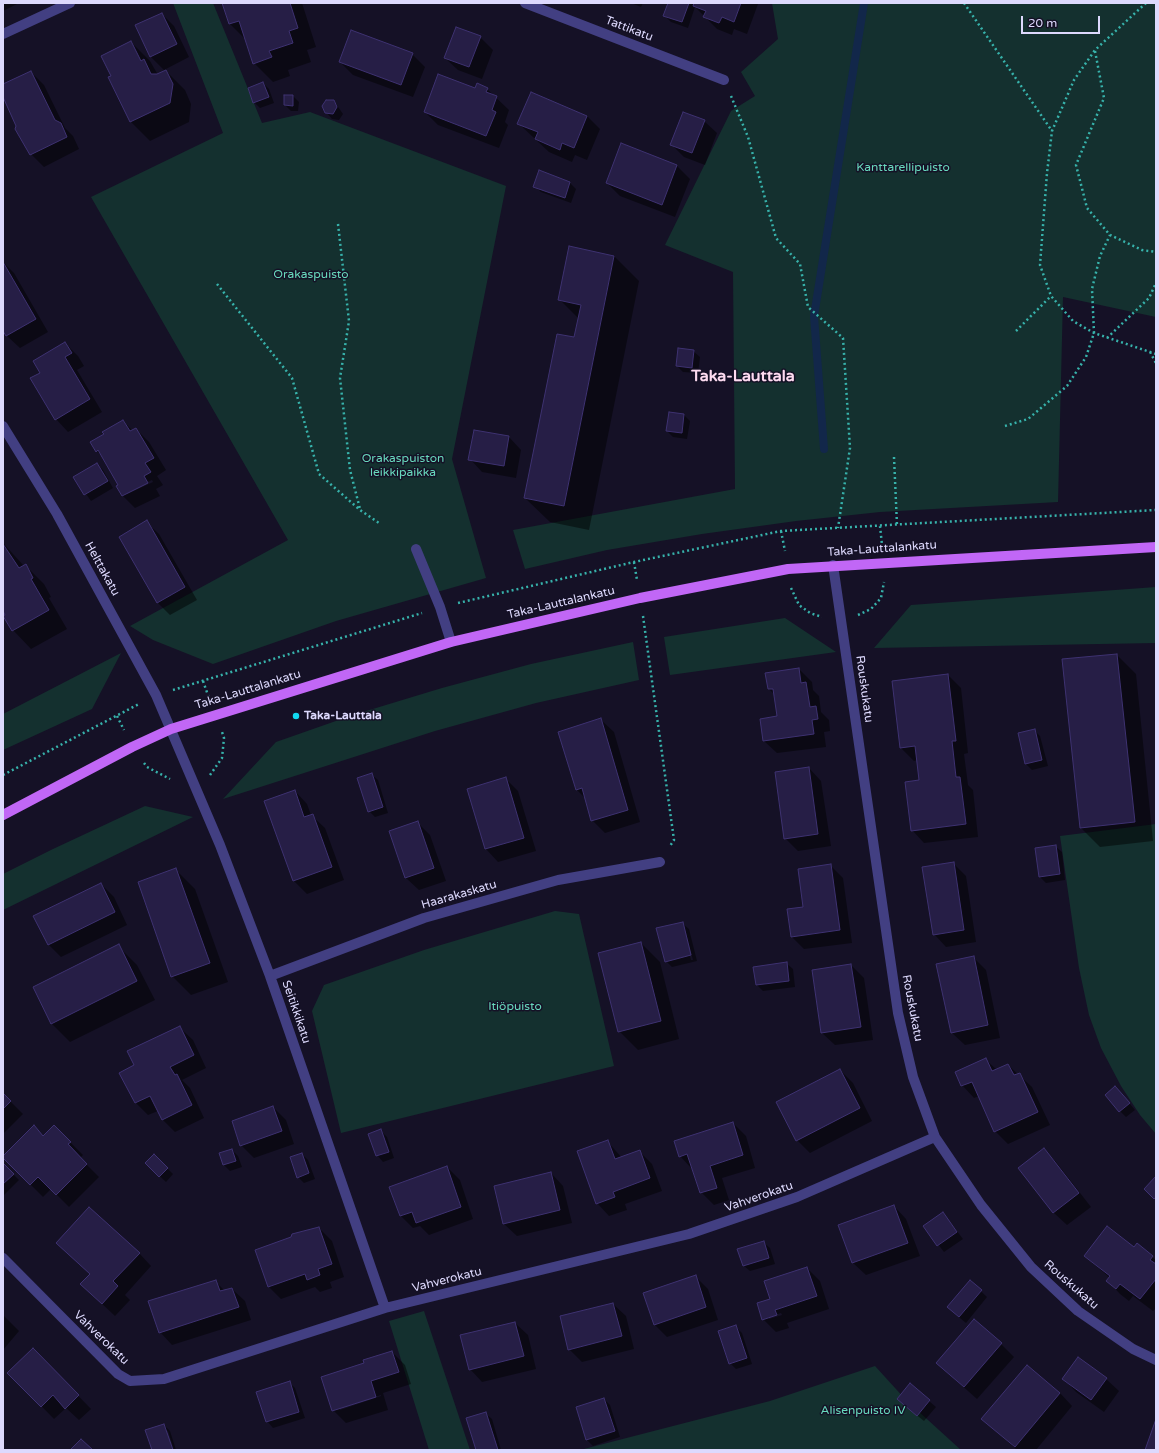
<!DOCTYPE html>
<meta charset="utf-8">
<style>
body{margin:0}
#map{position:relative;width:1159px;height:1453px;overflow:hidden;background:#151126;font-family:"Varela Round",sans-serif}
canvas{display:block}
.frame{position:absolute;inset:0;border:4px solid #ddd9fd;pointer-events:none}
.scale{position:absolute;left:1021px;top:16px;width:79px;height:18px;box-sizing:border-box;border:2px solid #ddd9fd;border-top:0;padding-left:5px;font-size:12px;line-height:14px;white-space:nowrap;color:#ddd9fd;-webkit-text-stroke:3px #151126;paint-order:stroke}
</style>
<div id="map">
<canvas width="1159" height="1453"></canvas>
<div class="frame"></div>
<div class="scale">20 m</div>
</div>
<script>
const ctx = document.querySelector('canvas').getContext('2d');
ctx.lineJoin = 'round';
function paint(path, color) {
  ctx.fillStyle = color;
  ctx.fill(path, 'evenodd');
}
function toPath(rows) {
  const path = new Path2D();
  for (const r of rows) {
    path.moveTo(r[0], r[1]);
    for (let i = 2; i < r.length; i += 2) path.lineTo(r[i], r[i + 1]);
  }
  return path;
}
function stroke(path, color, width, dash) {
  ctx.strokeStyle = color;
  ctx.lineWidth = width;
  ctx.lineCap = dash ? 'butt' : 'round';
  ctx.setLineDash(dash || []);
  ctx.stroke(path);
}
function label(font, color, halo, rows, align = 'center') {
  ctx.font = font + ' "Varela Round",sans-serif';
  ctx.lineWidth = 3;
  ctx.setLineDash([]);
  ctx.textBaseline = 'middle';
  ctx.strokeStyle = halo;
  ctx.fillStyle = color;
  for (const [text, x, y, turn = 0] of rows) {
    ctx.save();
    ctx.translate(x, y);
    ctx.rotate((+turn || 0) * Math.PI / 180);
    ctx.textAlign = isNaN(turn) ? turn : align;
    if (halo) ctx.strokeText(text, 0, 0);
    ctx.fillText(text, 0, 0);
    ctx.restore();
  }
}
paint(toPath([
 [173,3,213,3,262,123,310,112,506,186,452,459,486,578,336,621,213,664,153,640,130,626,288,540,91,197,223,133],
 [772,3,1156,3,1156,317,1063,297,1058,502,880,512,796,521,702,534,607,550,525,569,513,530,735,489,733,272,665,245,731,111,755,96,741,72,778,39],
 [1156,587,1156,643,874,648,911,605],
 [785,618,836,652,670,675,664,637],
 [633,642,639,680,536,703,435,731,223,799,276,742,353,715,442,688,531,664],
 [121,653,92,709,3,750,3,714],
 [145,806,193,817,3,910,3,874,53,849],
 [1156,824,1156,1134,1140,1115,1121,1086,1101,1048,1089,1015,1079,968,1060,836],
 [555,911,579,914,614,1066,341,1133,312,1011,324,985,424,950],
 [424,1311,470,1450,429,1450,389,1321],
 [875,1366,906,1400,961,1450,580,1450,770,1401]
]), '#14302f');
paint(toPath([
 [3,3,17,3,17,4,3,11],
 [223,3,302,3,316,47,307,50,311,62,288,70,290,76,273,82,254,63,247,41,230,24],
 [631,3,643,3,641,7],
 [669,3,758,3,758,4,747,34,734,29,732,35,717,29,695,7,688,28,671,22,664,15],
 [162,14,174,26,189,57,164,70,151,57,136,26],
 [480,37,493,50,482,79,458,70,445,58],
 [131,42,150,61,158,75,166,71,185,90,191,104,189,122,150,141,131,122,110,77],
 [412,54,425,67,413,97,353,75,340,62],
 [31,72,44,85,65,128,73,136,79,149,44,167,31,154,3,95,3,85],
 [263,83,269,89,274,103,260,108,254,102],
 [475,89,487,89,509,110,505,122,508,125,499,148,438,125,425,112],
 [531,93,587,116,600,129,587,160,575,155,572,162,549,152,518,123],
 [293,96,299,102,298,111,291,111,285,105],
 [334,101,343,114,339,120,332,119,326,112],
 [704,121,717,133,705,165,684,157,672,145],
 [622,145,677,166,690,179,675,217,620,196,607,183],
 [570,183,576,189,571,203,541,192,535,186],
 [614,256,639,281,589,530,550,522,525,498,575,339,579,319,560,300],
 [3,262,14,273,48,332,20,348,7,336,3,329],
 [65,343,78,356,84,366,77,370,102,412,68,432,56,419,41,373],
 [693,351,700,357,698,373,683,372,677,366],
 [684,415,690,421,687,439,673,437,667,431],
 [123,421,133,431,136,429,149,442,166,470,157,476,163,485,156,489,160,496,135,508,122,495,120,485,105,459,97,451,92,442],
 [152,480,153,482,127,494,127,492],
 [509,437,521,450,516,478,482,472,470,459],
 [97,464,103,470,113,488,91,501,74,477],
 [146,522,159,534,197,600,170,615,158,603],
 [3,543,24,566,25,565,44,584,51,597,49,598,67,629,31,649,13,630,3,609],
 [1117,655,1136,674,1153,841,1100,847,1081,828],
 [799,669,812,682,813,690,819,696,821,712,829,720,830,731,824,732,826,747,777,753,764,741,778,717,775,695,769,689],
 [948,675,961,688,968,753,964,754,968,785,973,790,978,837,924,843,912,830,921,781,918,760,914,761,901,748],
 [601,720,614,732,640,822,605,833,592,820,586,799,577,790],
 [1034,730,1040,736,1048,766,1032,770,1026,764,1019,734],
 [809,768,821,781,831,846,798,851,785,838],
 [371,774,378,780,388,813,375,817,369,811],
 [505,778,518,791,536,851,498,862,486,849,468,789],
 [295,791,307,804,311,815,325,828,344,880,307,894,294,881,265,802],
 [417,822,430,835,446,881,419,890,406,878,390,832],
 [1055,846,1062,852,1065,880,1046,883,1040,877],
 [953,863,966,876,976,942,946,947,934,934],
 [830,865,843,878,852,943,804,949,792,937],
 [176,870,195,889,228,982,191,995,172,976],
 [101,884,114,897,127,925,61,957,48,944],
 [682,923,689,929,697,961,672,967,666,961],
 [683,929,685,929,693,960,691,960],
 [641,943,660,962,679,1039,638,1050,619,1031],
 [118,946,137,965,155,1000,70,1042,51,1023],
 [974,958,986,970,1000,1038,965,1045,952,1033],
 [786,963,793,969,795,987,763,991,757,985,754,968],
 [851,965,864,978,873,1040,835,1045,822,1033],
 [180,1028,193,1040,206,1068,182,1080,190,1088,204,1118,175,1132,163,1120,158,1111,148,1115,136,1103,121,1073,136,1066],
 [986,1060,997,1070,1008,1065,1032,1087,1050,1125,1008,1144,995,1131,979,1096,974,1098,962,1085],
 [840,1070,853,1083,872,1121,810,1153,797,1140],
 [1121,1093,1135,1110,1126,1117,1120,1111],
 [3,1094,23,1114,3,1134],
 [273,1107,286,1120,294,1144,254,1158,241,1145],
 [733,1123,746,1136,755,1168,722,1178,729,1200,714,1205,701,1192,692,1169,680,1156],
 [54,1126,83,1155,80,1158,99,1177,69,1207,51,1189,43,1197,3,1157,43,1137],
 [380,1130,387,1137,394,1158,383,1162,377,1155],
 [608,1142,622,1158,640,1152,652,1164,662,1191,625,1204,627,1210,609,1216,597,1203],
 [232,1150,238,1156,242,1167,230,1171,224,1165,220,1154],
 [1044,1150,1056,1162,1091,1207,1067,1225,1054,1213,1020,1168],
 [302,1154,308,1160,315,1179,304,1183,298,1177],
 [154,1155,173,1174,166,1182,146,1163],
 [3,1164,19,1180,3,1196],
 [447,1167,460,1180,473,1219,429,1235,420,1226,413,1228,401,1216],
 [551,1173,563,1186,572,1223,517,1236,504,1224],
 [894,1206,906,1219,920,1256,866,1275,853,1263,839,1226],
 [943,1213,963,1239,944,1252,924,1226],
 [319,1228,332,1241,344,1277,330,1282,332,1288,320,1292,315,1287,281,1299,268,1286],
 [763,1242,770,1248,775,1264,750,1271,743,1265],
 [1137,1245,1156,1260,1156,1308,1153,1311,1133,1296,1129,1301,1120,1294,1108,1281,1110,1278,1085,1256,1134,1249],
 [139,1253,151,1266,125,1295,130,1300,115,1316,81,1284,91,1274],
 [807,1268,820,1281,829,1309,787,1323,789,1328,776,1332,763,1319,771,1299],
 [781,1313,782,1315,769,1319,769,1317],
 [695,1276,708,1289,718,1320,667,1337,654,1324],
 [215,1281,225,1291,232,1289,245,1301,251,1320,172,1345,160,1332],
 [970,1281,987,1297,966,1323,954,1313],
 [613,1304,626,1316,634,1349,582,1362,569,1349],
 [3,1315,19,1331,3,1350],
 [515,1323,528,1335,536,1369,482,1382,470,1369],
 [736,1327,742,1333,752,1364,736,1369,730,1363],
 [1001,1344,1014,1357,977,1399,950,1375],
 [33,1349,91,1409,79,1420,66,1408,54,1419,9,1373],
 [392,1352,405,1365,411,1384,383,1393,388,1410,346,1423,333,1410,366,1364],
 [381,1395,381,1396,340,1410,340,1408],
 [1064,1379,1106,1379,1119,1391,1104,1412,1076,1392],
 [289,1382,295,1388,305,1418,273,1428,267,1421],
 [910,1385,936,1407,924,1421,904,1405],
 [1060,1393,1072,1406,1036,1450,1017,1450,983,1419],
 [604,1399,610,1405,620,1437,593,1446,587,1440,577,1408],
 [485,1413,492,1419,501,1450,477,1450],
 [164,1425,170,1431,176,1450,174,1450,168,1431,165,1431,172,1450,153,1450]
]), '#0007');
stroke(toPath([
 [824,449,814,316,864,3]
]), '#12274a', 8);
const building = toPath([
 [222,3,290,3,298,28,289,31,293,43,269,51,272,57,253,64,239,21,229,24,222,3],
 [668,3,689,3,682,22,663,16,668,3],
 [694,3,741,3,734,22,722,17,719,23,703,17,706,11,693,6,694,3],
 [162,13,177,44,150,57,135,25,162,13],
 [456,27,481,36,469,67,444,58,456,27],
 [351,30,413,53,401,85,339,62,351,30],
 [131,41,141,61,144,59,151,74,157,74,166,70,173,84,170,103,130,122,108,77,111,76,101,56,131,41],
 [31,71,55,120,61,123,67,137,30,155,15,129,16,126,3,97,3,84,31,71],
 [438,74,475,88,477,83,488,88,486,92,497,96,492,110,496,112,486,136,424,112,438,74],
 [263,82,269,97,253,103,248,88,263,82],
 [531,92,587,116,574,148,562,143,560,150,535,139,538,132,517,124,531,92],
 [284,95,293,95,293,106,284,105,284,95],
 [326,100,334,100,337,107,333,114,325,113,322,106,326,100],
 [683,112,705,120,692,153,670,145,683,112],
 [621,143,677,165,662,205,606,183,621,143],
 [539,170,570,182,565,198,533,187,539,170],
 [569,246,614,256,564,506,524,498,557,334,574,337,581,305,558,300,569,246],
 [3,262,36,319,6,336,3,331,3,262],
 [65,342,72,353,65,357,90,399,55,420,30,378,40,373,33,361,65,342],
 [678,348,694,350,692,368,676,366,678,348],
 [669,412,684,414,682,433,666,431,669,412],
 [123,420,130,431,136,428,154,458,145,463,151,472,144,476,148,483,122,496,116,486,118,485,98,450,96,452,90,442,104,434,102,432,123,420],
 [474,430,509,436,504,466,468,460,474,430],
 [97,463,108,481,84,495,73,477,97,463],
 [147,520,185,587,157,603,119,537,147,520],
 [3,544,19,568,26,564,33,578,31,579,49,610,12,631,3,616,5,615,3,611,3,544],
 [1117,654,1135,822,1080,828,1062,659,1117,654],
 [799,668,801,683,806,682,810,707,816,706,818,719,812,720,814,734,763,741,760,719,777,716,773,689,768,689,765,673,799,668],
 [948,674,956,741,952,741,956,777,960,777,966,824,911,831,905,782,919,780,915,746,900,748,892,681,948,674],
 [601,718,628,810,591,821,582,788,576,790,558,732,601,718],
 [1035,729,1042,760,1025,764,1018,733,1035,729],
 [809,767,818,834,784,839,775,772,809,767],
 [372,773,383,807,368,812,357,778,372,773],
 [506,777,524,838,485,849,467,789,506,777],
 [295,790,304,817,313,814,332,867,293,881,264,801,295,790],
 [418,821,434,868,405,878,389,831,418,821],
 [1056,845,1060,874,1039,877,1035,848,1056,845],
 [954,862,964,930,933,935,922,867,954,862],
 [831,864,840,930,791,937,787,909,803,907,798,869,831,864],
 [176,868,210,963,171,977,138,882,176,868],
 [101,883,115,912,48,945,33,916,101,883],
 [683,922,691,955,665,962,656,928,683,922],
 [641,942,661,1021,618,1032,598,953,641,942],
 [119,944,137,981,51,1024,33,987,119,944],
 [974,956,988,1025,951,1033,936,964,974,956],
 [787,962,789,981,756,985,753,967,787,962],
 [851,964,861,1027,821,1033,812,970,851,964],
 [180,1026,194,1055,170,1067,175,1075,177,1074,192,1105,162,1120,150,1096,135,1103,119,1073,134,1065,127,1051,180,1026],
 [986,1058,992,1071,1008,1064,1014,1075,1020,1073,1038,1112,994,1132,972,1082,961,1086,955,1072,986,1058],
 [840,1069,860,1108,796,1141,776,1102,840,1069],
 [1115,1086,1130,1103,1119,1112,1105,1095,1115,1086],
 [3,1093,11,1101,3,1109,3,1093],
 [273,1106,282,1131,240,1146,232,1121,273,1106],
 [733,1122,743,1155,710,1166,717,1188,700,1193,687,1154,679,1157,674,1141,733,1122],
 [34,1125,43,1136,54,1125,71,1142,68,1144,87,1164,56,1195,38,1177,30,1185,3,1158,3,1156,34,1125],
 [381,1129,389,1152,376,1156,368,1134,381,1129],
 [608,1140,615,1159,640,1150,650,1178,613,1192,615,1197,596,1204,577,1151,608,1140],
 [1044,1148,1079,1193,1053,1213,1018,1168,1044,1148],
 [232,1149,236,1161,223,1165,219,1153,232,1149],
 [302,1153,309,1173,297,1178,290,1157,302,1153],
 [154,1154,168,1168,159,1177,145,1163,154,1154],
 [3,1163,14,1174,3,1184,3,1163],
 [447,1166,461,1207,416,1223,412,1212,400,1216,389,1187,447,1166],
 [551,1172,560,1210,503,1224,494,1186,551,1172],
 [1156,1176,1156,1197,1154,1199,1144,1189,1156,1176],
 [894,1205,908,1243,852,1263,838,1225,894,1205],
 [89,1207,140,1253,113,1281,118,1286,102,1304,80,1284,90,1274,56,1243,89,1207],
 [943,1212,957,1232,937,1246,923,1226,943,1212],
 [1107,1226,1134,1247,1137,1243,1153,1256,1150,1260,1156,1264,1156,1279,1140,1299,1120,1284,1116,1289,1106,1281,1110,1276,1084,1256,1107,1226],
 [319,1227,332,1264,318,1269,320,1275,307,1280,305,1274,268,1287,255,1250,291,1237,292,1234,319,1227],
 [764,1241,769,1258,743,1266,737,1249,764,1241],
 [807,1267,817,1296,775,1310,777,1315,762,1320,757,1303,770,1299,764,1281,807,1267],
 [696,1275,706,1307,654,1325,643,1293,696,1275],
 [216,1280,220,1291,232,1288,239,1307,159,1333,148,1301,216,1280],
 [970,1280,982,1290,959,1317,947,1307,970,1280],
 [613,1303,622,1336,568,1350,560,1316,613,1303],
 [974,1319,1002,1343,964,1387,936,1363,974,1319],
 [515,1322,524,1356,469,1370,460,1335,515,1322],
 [736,1325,747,1358,729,1364,718,1331,736,1325],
 [33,1348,79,1395,65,1409,53,1395,41,1407,7,1373,33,1348],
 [392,1351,399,1372,371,1381,376,1397,332,1411,321,1377,364,1363,363,1360,392,1351],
 [1078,1357,1107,1378,1091,1400,1062,1379,1078,1357],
 [1027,1365,1060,1393,1015,1447,981,1419,1027,1365],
 [290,1381,299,1412,266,1422,256,1392,290,1381],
 [910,1383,930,1400,917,1416,897,1399,910,1383],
 [604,1398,615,1431,586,1440,576,1407,604,1398],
 [486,1412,498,1450,476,1450,466,1418,486,1412],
 [1156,1419,1156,1450,1145,1450,1156,1419],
 [164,1424,173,1450,152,1450,145,1430,164,1424],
 [81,1439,93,1450,70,1450,81,1439]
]);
paint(building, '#261e46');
stroke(building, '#3e3271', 1);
stroke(toPath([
 [964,3,1052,131],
 [1146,3,1095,50,1074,80,1052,131,1047,173,1040,265,1051,296,1073,321,1094,333,1156,354],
 [1095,51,1104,98,1076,165,1087,208,1110,235,1142,250,1156,252],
 [731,96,748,137,776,238,800,264,808,307,843,338,850,448,838,528],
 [338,224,349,321,340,378,350,470,360,509],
 [217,284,292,378,319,474,360,510,379,523],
 [1016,331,1051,296],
 [1107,338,1149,298,1156,283],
 [1150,352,1156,363],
 [1005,426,1028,419,1067,386,1086,357,1094,333,1092,289,1100,256,1110,235],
 [894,457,897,525],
 [880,526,882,545],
 [781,531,785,551],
 [634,562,637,580],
 [791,588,799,605,810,613,822,617],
 [458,603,634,562,781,531,1156,510],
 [858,615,871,609,881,598,884,582],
 [643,616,674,840,670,846],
 [203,681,209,698],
 [173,690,422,613],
 [117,716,124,730],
 [144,763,147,767,170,779],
 [3,775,139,704],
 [210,775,222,758,224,738,222,732]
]), '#37b2ab', 2.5, [2, 3]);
stroke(toPath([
 [525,3,724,80],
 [3,34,70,3],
 [3,426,57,514,156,695,220,845,270,976,385,1308],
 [416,549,440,607,451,642],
 [833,565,898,1013,913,1077,935,1137,981,1205,1031,1267,1078,1311,1133,1349,1156,1360],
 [270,976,424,918,558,880,660,862],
 [3,1258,118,1374,130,1381,164,1379,385,1308,689,1234,797,1197,935,1137]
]), '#423f82', 10);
stroke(toPath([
 [3,815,132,747,171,729,451,642,511,628,640,598,788,569,1156,547]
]), '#c167f6', 10);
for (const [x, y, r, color] of [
 [296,716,4,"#11daf1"]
]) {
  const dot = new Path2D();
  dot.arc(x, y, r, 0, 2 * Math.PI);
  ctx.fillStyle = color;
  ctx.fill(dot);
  stroke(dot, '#151126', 1.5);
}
label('12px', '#ddd9fd', '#151126', [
 ["Tattikatu",629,29,21],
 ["Taka-Lauttalankatu",882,549,-4],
 ["Helttakatu",102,569,61],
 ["Taka-Lauttalankatu",561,603,-13],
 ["Rouskukatu",864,689,82],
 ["Taka-Lauttalankatu",248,690,-17],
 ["Haarakaskatu",459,895,-16],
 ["Rouskukatu",912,1008,79],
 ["Seitikkikatu",296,1012,71],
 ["Vahverokatu",759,1197,-19],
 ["Vahverokatu",447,1280,-14],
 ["Rouskukatu",1071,1285,41],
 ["Vahverokatu",101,1338,44]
]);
label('12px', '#68d9bd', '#151126', [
 ["Kanttarellipuisto",903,168],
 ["Orakaspuisto",311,275],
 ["Orakaspuiston",403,459],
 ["leikkipaikka",403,473],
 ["Itiöpuisto",515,1007],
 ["Alisenpuisto IV",863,1411]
]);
label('bold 12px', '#ddd9fd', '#151126', [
 ["Taka-Lauttala",304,716]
], 'left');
label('bold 16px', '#fddbf0', '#151126', [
 ["Taka-Lauttala",743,377]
]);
</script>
